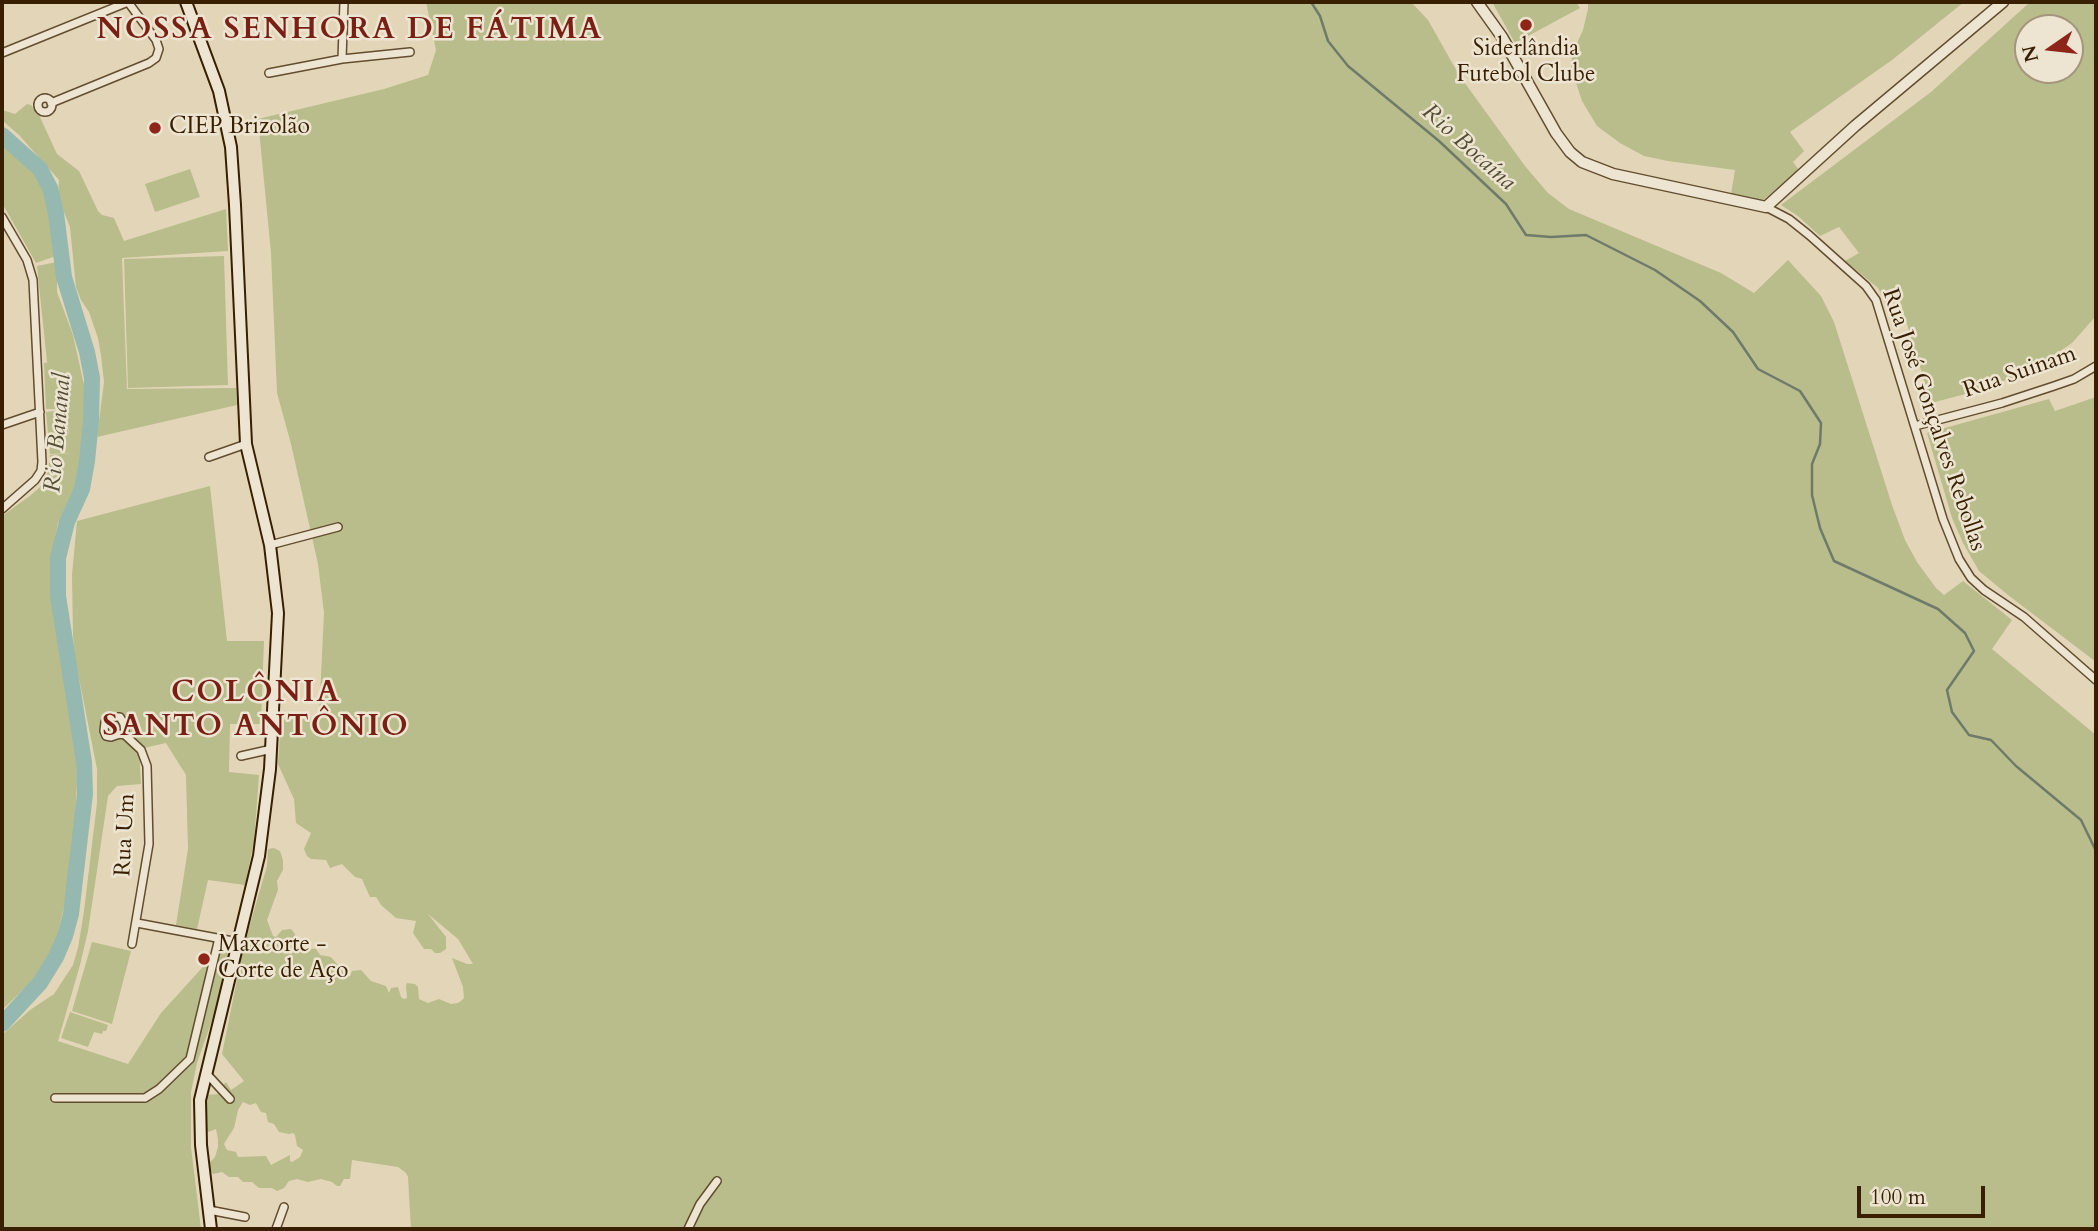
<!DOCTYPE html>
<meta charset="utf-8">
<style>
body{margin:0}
#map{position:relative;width:2098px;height:1231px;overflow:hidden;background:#e3d6b8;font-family:Cardo,serif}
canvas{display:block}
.frame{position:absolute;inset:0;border:4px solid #371f00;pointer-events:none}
.north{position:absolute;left:2014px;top:14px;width:70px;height:70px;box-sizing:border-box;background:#ede4d1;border:2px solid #a4957d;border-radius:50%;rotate:256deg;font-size:19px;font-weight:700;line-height:28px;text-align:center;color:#371f00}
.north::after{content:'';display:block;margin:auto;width:24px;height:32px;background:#8f2418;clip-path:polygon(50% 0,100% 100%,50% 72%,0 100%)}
.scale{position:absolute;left:1857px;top:1186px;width:128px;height:32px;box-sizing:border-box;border:4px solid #371f00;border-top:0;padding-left:9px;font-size:21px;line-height:24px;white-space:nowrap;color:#371f00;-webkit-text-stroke:5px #ede4d1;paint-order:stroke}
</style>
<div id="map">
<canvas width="2098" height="1231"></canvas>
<div class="frame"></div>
<div class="north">N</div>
<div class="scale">100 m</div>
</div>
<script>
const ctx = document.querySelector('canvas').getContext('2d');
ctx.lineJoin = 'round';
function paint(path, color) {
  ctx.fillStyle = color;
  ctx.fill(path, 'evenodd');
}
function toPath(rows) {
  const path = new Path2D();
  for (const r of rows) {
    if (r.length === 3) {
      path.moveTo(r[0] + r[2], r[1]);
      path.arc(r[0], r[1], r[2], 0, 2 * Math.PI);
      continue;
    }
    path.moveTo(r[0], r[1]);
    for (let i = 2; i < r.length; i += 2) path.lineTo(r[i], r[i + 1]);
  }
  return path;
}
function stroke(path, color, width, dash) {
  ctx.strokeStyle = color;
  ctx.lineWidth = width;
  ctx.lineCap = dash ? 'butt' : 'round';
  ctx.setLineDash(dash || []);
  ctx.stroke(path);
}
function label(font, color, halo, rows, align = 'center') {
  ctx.font = font + ' Cardo,serif';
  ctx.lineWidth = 5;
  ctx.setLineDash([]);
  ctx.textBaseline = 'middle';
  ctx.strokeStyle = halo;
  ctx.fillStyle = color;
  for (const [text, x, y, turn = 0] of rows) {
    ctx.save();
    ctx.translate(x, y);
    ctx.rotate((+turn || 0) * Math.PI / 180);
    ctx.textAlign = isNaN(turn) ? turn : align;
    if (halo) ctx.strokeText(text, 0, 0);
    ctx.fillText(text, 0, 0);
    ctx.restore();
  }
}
paint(toPath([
 [426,2,1411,2,1428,20,1459,75,1525,166,1548,193,1569,209,1721,273,1754,293,1788,260,1821,296,1834,322,1892,505,1905,540,1917,562,1936,588,1944,595,1963,581,2012,620,1992,649,2096,735,2096,1229,411,1229,408,1177,406,1173,398,1167,352,1160,350,1179,344,1179,340,1186,337,1186,332,1182,321,1179,308,1182,297,1179,289,1181,284,1188,277,1191,272,1188,259,1188,252,1182,243,1182,238,1177,229,1177,222,1172,213,1174,209,1169,210,1162,215,1157,218,1147,218,1139,216,1129,206,1133,203,1129,203,1101,206,1095,219,1094,222,1086,226,1082,231,1090,244,1081,222,1054,244,945,267,866,268,849,274,848,280,851,283,860,283,870,277,881,278,890,267,920,273,936,276,937,282,930,291,929,295,934,295,944,297,947,316,949,320,955,331,957,347,976,350,976,352,971,361,970,371,981,386,986,389,993,391,988,398,987,401,997,404,999,407,998,406,986,407,983,415,984,418,987,419,999,428,1003,439,999,451,1004,458,1003,461,1001,464,998,463,987,452,958,467,964,473,964,458,939,428,914,446,937,446,949,440,953,435,953,431,949,424,949,413,933,416,921,396,918,381,905,376,897,370,897,362,879,355,877,342,864,330,868,326,860,311,859,307,856,304,849,311,833,296,823,294,799,278,764,281,720,319,718,324,613,318,564,291,444,277,393,271,253,258,119,384,89,428,75,436,50],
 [243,1102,250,1105,256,1103,261,1112,266,1113,268,1122,274,1124,279,1132,289,1134,293,1133,295,1135,297,1146,303,1150,300,1157,292,1162,290,1161,290,1155,271,1165,266,1156,238,1157,236,1152,227,1150,224,1144,234,1128,238,1110],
 [1492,2,1576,2,1580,8,1515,43],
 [1588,2,1964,2,1892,60,1790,132,1804,151,1793,162,1799,170,1762,201,1731,194,1735,170,1668,161,1644,156,1620,143,1597,126,1582,101,1571,67,1572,54,1583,30,1588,9],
 [2030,2,2096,2,2096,316,2072,343,2032,370,1981,390,1931,403,1900,301,1887,305,1878,288,1845,261,1859,253,1839,227,1820,236,1798,216,1781,205,1931,92],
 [2028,28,2070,28,2070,70,2028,70],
 [27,104,31,105,39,115,57,154,79,171,98,211,102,215,114,218,124,241,226,209,228,251,122,258,127,389,236,388,237,405,97,437,104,382,101,355,98,338,89,312,81,300,76,287,70,227,58,197,59,180,19,135,2,120,2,110,15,114],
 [2,138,30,166,41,182,49,202,56,256,36,263,2,203],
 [190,169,200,197,155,212,145,184],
 [224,256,228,385,128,388,124,259],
 [57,262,57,292,73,335,84,385,85,402,86,437,81,468,77,482,58,523,50,564,53,611,73,726,76,755,77,783,75,820,65,903,56,941,49,956,32,981,2,1010,2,516,31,495,40,487,48,472,50,455,71,453,50,454,46,412,66,410,69,440,66,380,66,409,46,409,44,363,49,362,47,362,37,266],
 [2096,397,2096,662,2008,595,1979,571,1963,543,1952,518,1927,433,2049,399,2055,411],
 [210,486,227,641,264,641,261,724,230,724,229,772,259,775,254,842,245,885,208,880,197,929,176,925,188,849,186,775,166,743,139,749,141,784,117,786,108,796,88,931,80,965,58,1041,128,1064,161,1013,220,948,225,947,229,950,230,955,216,1009,197,1063,191,1092,191,1147,201,1229,2,1229,2,1035,30,1010,54,994,73,965,78,948,84,911,97,803,97,769,75,658,73,636,72,575,77,521],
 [92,942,131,951,112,1024,72,1011],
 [70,1012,108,1025,106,1031,103,1031,102,1034,94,1032,88,1047,61,1038]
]), '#b9bc8b');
stroke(toPath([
 [1311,2,1320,16,1328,41,1348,66,1439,141,1506,204,1526,235,1551,237,1586,235,1655,270,1700,301,1733,332,1758,369,1800,391,1821,423,1820,444,1812,464,1812,495,1820,528,1834,561,1938,609,1965,633,1974,651,1947,690,1952,712,1969,735,1991,740,2016,766,2081,820,2096,851]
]), '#6f7b6a', 2.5);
stroke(toPath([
 [2,135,40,169,50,188,56,213,64,277,87,352,92,378,91,421,87,461,82,489,67,522,58,558,58,596,84,762,85,794,71,914,65,936,56,957,40,983,2,1024]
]), '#95b9b0', 16);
const minor = toPath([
 [2,53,128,2],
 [342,59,344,2],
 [269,73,342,59,410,52],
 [45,105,7],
 [51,103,149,63,156,58,159,49,156,40,128,2],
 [1766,207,1789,219,1809,235,1866,286,1876,300,1943,519,1959,559,1971,578,1984,590,2024,617,2096,680],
 [2,217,27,260,33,280,42,462,41,471,35,480,2,509],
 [2,425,40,412],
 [1915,426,2002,403,2054,386,2074,379,2096,366],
 [209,457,246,444],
 [270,545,338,527],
 [125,735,124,724,120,717,111,717,105,722,104,731,106,736,111,737,120,734,125,735,141,750,147,766,149,844,132,944],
 [241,756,272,749],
 [137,923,238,942],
 [206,1073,230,1099],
 [55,1098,145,1098,159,1089,190,1059,219,938],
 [209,1210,245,1217],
 [276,1229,284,1207],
 [688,1229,700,1204,717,1181]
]);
const tertiary = toPath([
 [1477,2,1502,37,1556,133,1570,152,1582,162,1613,174,1766,207,1855,126,2003,2]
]);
const secondary = toPath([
 [186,2,219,91,231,147,235,205,246,444,270,545,278,613,270,769,259,856,200,1100,201,1145,211,1229]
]);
stroke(minor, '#624d2e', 10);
stroke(tertiary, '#624d2e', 13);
stroke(secondary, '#371f00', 14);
stroke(minor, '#ede4d1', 7);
stroke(tertiary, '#ede4d1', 10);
stroke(secondary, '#ede4d1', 10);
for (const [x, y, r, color] of [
 [1526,25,7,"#8f2418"],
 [155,128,7,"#8f2418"],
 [204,959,7,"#8f2418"]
]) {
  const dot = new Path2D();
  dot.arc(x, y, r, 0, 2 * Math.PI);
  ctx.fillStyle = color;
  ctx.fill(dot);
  stroke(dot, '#ede4d1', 2.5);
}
label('23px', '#371f00', '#ede4d1', [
 ["Siderlândia",1526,50,"center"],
 ["Futebol Clube",1526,76,"center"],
 ["CIEP Brizolão",169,128],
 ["Maxcorte -",218,946],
 ["Corte de Aço",218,972]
], 'left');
label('23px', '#371f00', '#ede4d1', [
 ["Rua Suinam",2020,373,-19],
 ["Rua José Gonçalves Rebollas",1933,420,71],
 ["Rua Um",126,835,-87]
]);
label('italic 24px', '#534d35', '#ede4d1', [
 ["Rio Bocaína",1468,148,42],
 ["Rio Bananal",59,433,-85]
]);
ctx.letterSpacing = '2px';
label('bold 30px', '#7a1f14', '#ede4d1', [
 ["NOSSA SENHORA DE FÁTIMA",350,31],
 ["COLÔNIA",256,694],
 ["SANTO ANTÔNIO",256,728]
]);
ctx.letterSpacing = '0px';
</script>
